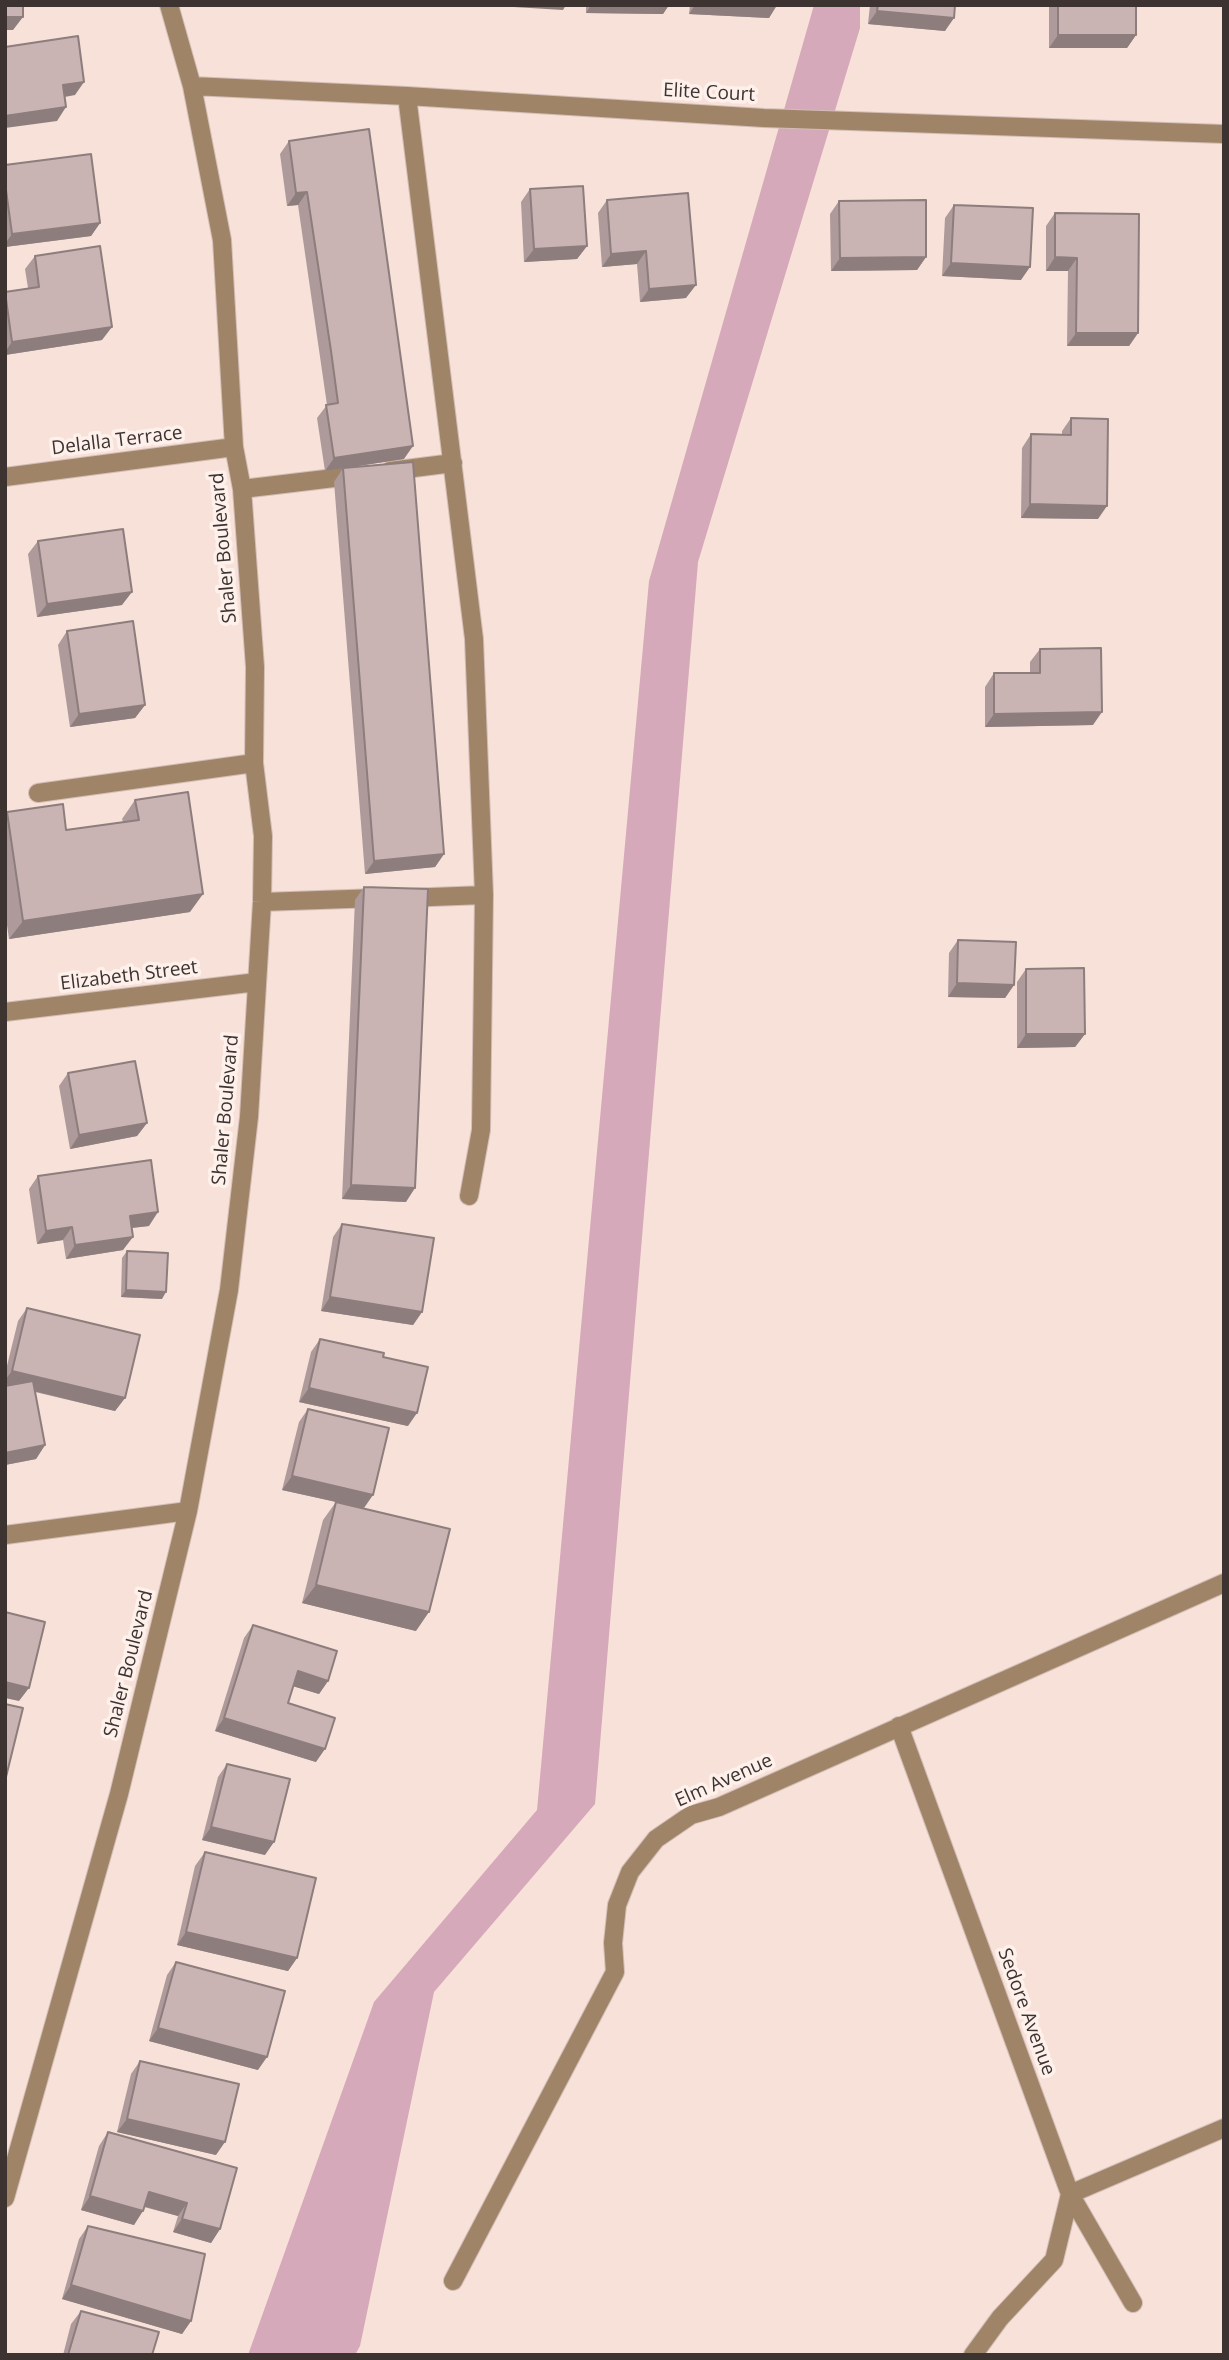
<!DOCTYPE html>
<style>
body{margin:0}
#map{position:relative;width:1229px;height:2360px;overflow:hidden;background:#f7e1d8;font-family:"Open Sans",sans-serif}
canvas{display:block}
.frame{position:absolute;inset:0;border:7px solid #3d3431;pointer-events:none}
</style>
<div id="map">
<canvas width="1229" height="2360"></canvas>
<div class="frame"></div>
</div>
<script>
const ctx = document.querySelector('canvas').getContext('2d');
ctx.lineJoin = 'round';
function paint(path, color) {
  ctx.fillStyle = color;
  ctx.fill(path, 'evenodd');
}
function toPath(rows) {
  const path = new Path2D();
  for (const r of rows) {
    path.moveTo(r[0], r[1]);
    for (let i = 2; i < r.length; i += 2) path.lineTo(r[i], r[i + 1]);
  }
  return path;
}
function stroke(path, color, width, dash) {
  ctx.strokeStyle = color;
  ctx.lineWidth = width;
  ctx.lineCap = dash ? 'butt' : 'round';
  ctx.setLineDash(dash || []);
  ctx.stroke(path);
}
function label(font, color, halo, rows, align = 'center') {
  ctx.font = font + ' "Open Sans",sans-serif';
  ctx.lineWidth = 7;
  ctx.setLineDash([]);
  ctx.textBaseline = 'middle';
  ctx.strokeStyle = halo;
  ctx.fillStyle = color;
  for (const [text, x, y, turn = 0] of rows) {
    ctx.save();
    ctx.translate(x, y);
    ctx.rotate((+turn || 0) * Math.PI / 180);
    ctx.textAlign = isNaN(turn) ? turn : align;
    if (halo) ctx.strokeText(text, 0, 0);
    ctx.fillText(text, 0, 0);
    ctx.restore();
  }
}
paint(toPath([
 [814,5,860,5,860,28,698,562,595,1804,434,1992,360,2346,355,2355,248,2355,374,2002,537,1810,649,581]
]), '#d5a8ba');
const minor = toPath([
 [192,86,407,96,764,118,1224,134],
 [407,96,474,639,484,895,481,1130,469,1196],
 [390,471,453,463],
 [5,477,234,447],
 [242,489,359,475],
 [38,793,254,763],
 [405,898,484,895],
 [262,902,377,898],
 [5,1012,257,982],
 [5,1535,188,1511],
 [899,1726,1070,2194,1133,2303],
 [5,2198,119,1794,188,1511,229,1290,249,1117,262,902,263,836,254,763,255,667,242,489,234,447,222,240,192,86,169,5],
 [453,2281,615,1972,613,1943,617,1905,630,1872,656,1839,691,1815,719,1807,1224,1583],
 [973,2355,1000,2318,1054,2260,1070,2194,1224,2128]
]);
stroke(minor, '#d2beb7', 20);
stroke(minor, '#a08468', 18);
paint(toPath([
 [586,5,669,5,663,14,586,13],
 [690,5,777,5,769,18,689,14],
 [870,5,955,5,945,31,868,24],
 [1049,5,1136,5,1136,35,1127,48,1049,48],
 [289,141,404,459,344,468,444,854,435,867,365,874,334,482,343,468,325,471,317,418,327,405,298,205,287,206,280,154],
 [5,165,100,223,91,236,5,247],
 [530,189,587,246,577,259,524,262,521,202],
 [607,200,686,298,640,302,637,264,602,267,598,213],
 [839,201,926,257,917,270,831,271,830,214],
 [954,205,1021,280,942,276,945,218],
 [1055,213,1138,333,1129,346,1067,346,1068,271,1046,271,1046,226],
 [35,256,102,340,5,355,5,292,28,288,25,269],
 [1071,418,1098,519,1021,518,1022,448,1031,434,1062,435,1062,431],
 [38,541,122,605,37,617,28,554],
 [67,631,145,705,135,718,70,727,58,645],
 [1040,649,1093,725,985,727,985,687,994,673,1030,673,1030,662],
 [135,800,190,912,9,939,5,911,5,815,7,812,66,830,123,822,122,819],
 [364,887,406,1202,342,1199,355,900],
 [958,940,1014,985,1005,998,948,997,949,953],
 [1026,969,1085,1034,1075,1047,1017,1048,1017,982],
 [68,1073,147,1123,137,1136,70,1149,59,1086],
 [38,1176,149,1226,132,1228,123,1250,66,1259,63,1240,37,1244,29,1189],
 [342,1224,422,1312,413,1325,321,1311,333,1237],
 [127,1251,162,1299,121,1297,122,1258],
 [27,1308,125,1398,115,1411,35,1392,45,1445,36,1459,5,1465,5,1386,8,1385,5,1384,5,1374,18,1321],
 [320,1339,383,1357,408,1426,299,1402,311,1352],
 [308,1409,364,1508,416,1631,302,1603,323,1520,336,1502,282,1490,299,1422],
 [253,1625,328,1681,319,1694,293,1686,288,1703,316,1762,215,1731,244,1638],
 [227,1764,265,1855,202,1840,218,1777],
 [205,1852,297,1958,288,1971,177,1945,195,1866],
 [176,1962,258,2070,149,2041,167,1975],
 [140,2061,216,2155,117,2132,131,2074],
 [108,2132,220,2229,211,2243,173,2232,178,2216,144,2207,134,2225,81,2210,99,2146],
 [88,2226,191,2321,182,2334,62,2299,79,2239],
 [81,2311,152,2355,63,2355,71,2324]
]), '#ae9a9a');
paint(toPath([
 [481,5,566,5,563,10],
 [591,5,669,5,663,14,586,13],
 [695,5,777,5,769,18,689,14],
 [877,11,954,18,945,31,868,24],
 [5,17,23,17,13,30,5,30],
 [1058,35,1136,35,1127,48,1049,48],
 [84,82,75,95,54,99,63,85],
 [66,107,57,121,5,128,5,116],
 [307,192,298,205,287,206,296,193],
 [100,223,91,236,5,247,5,244,12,234],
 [587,246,577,259,524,262,534,249],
 [646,251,637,264,602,267,611,254],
 [926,257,917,270,831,271,840,258],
 [1055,257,1077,258,1068,271,1046,271],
 [951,263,1030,267,1021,280,942,276],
 [696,285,686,298,640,302,649,289],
 [112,327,102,340,5,355,5,352,12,342],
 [1076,333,1138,333,1129,346,1067,346],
 [413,446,404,459,325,471,334,458],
 [1030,504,1107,506,1098,519,1021,518],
 [132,592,122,605,37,617,47,604],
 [145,705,135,718,70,727,79,714],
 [1102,712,1093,725,985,727,994,714],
 [444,854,435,867,365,874,374,861],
 [203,894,190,912,9,939,23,921],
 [957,983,1014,985,1005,998,948,997],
 [1026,1034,1085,1034,1075,1047,1017,1048],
 [147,1123,137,1136,70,1149,79,1135],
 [351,1185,415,1188,406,1202,342,1199],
 [158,1212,149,1226,121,1229,130,1216],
 [72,1227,63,1240,37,1244,46,1231],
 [133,1237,123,1250,66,1259,75,1245],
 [126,1290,166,1292,162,1299,121,1297],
 [330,1297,422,1312,413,1325,321,1311],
 [12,1371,125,1398,115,1411,5,1384,5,1380],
 [309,1388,417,1413,408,1426,299,1402],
 [45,1445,36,1459,5,1465,5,1453],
 [292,1476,373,1495,364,1508,282,1490],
 [316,1585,429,1612,416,1631,302,1603],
 [298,1671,328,1681,319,1694,289,1685],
 [5,1682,29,1688,19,1701,5,1698],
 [224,1718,325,1749,316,1762,215,1731],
 [211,1827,274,1842,265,1855,202,1840],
 [186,1932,297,1958,288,1971,177,1945],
 [158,2028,267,2057,258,2070,149,2041],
 [127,2119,225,2142,216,2155,117,2132],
 [149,2192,187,2203,178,2216,139,2205],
 [90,2196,143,2211,134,2225,81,2210],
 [182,2219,220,2229,211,2243,173,2232],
 [71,2285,191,2321,182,2334,62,2299]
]), '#8d7d7d');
const building = toPath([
 [5,5,23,5,23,17,5,17,5,5],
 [878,5,955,5,954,18,877,11,878,5],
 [1058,5,1136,5,1136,35,1058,35,1058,5],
 [78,36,84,82,63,85,66,107,5,116,5,47,78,36],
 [369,129,413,446,334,458,326,405,338,403,331,351,307,192,296,193,289,141,369,129],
 [91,154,100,223,12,234,5,183,5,165,91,154],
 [583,186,587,246,534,249,530,189,583,186],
 [688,193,696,285,649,289,646,251,611,254,607,200,688,193],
 [926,200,926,257,840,258,839,201,926,200],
 [954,205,1033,208,1030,267,951,263,954,205],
 [1055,213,1139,214,1138,333,1076,333,1077,258,1055,257,1055,213],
 [100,246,112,327,12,342,5,292,39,287,35,256,100,246],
 [1071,418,1108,419,1107,506,1030,504,1031,434,1071,435,1071,418],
 [413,462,444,854,374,861,343,468,413,462],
 [123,529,132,592,47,604,38,541,123,529],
 [133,621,145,705,79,714,67,631,133,621],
 [1101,648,1102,712,994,714,994,673,1040,673,1040,649,1101,648],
 [188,792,203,894,23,921,7,812,63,804,66,830,139,820,135,800,188,792],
 [364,887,428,889,415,1188,351,1185,364,887],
 [958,940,1016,942,1014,985,957,983,958,940],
 [1084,968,1085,1034,1026,1034,1026,969,1084,968],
 [135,1061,147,1123,79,1135,68,1073,135,1061],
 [151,1160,158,1212,130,1216,133,1237,75,1245,72,1227,46,1231,38,1176,151,1160],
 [342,1224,434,1238,422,1312,330,1297,342,1224],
 [127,1251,168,1253,166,1292,126,1290,127,1251],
 [27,1308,140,1335,125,1398,12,1371,27,1308],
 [320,1339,384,1353,383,1357,428,1367,417,1413,309,1388,320,1339],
 [33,1381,45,1445,5,1453,5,1386,33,1381],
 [308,1409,389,1428,373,1495,292,1476,308,1409],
 [336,1502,450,1529,429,1612,316,1585,336,1502],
 [5,1612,45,1622,29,1688,5,1682,5,1612],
 [253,1625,337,1651,328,1681,298,1671,288,1703,335,1718,325,1749,224,1718,253,1625],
 [5,1704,23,1708,5,1781,5,1704],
 [227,1764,290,1779,274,1842,211,1827,227,1764],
 [205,1852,316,1878,297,1958,186,1932,205,1852],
 [176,1962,285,1991,267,2057,158,2028,176,1962],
 [140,2061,239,2084,225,2142,127,2119,140,2061],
 [108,2132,237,2168,220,2229,182,2219,187,2203,149,2192,143,2211,90,2196,108,2132],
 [88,2226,205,2254,191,2321,71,2285,88,2226],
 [81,2311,159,2332,152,2355,68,2355,81,2311]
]);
paint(building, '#cab3b3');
stroke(building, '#8d7d7d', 2);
label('19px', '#3d3431', '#fef0eb', [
 ["Elite Court",709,93,3],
 ["Delalla Terrace",117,441,-7],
 ["Shaler Boulevard",224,548,-95],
 ["Elizabeth Street",129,976,-7],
 ["Shaler Boulevard",226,1110,-85],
 ["Shaler Boulevard",129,1664,-76],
 ["Elm Avenue",724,1781,-24],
 ["Sedore Avenue",1026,2012,70]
]);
</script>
